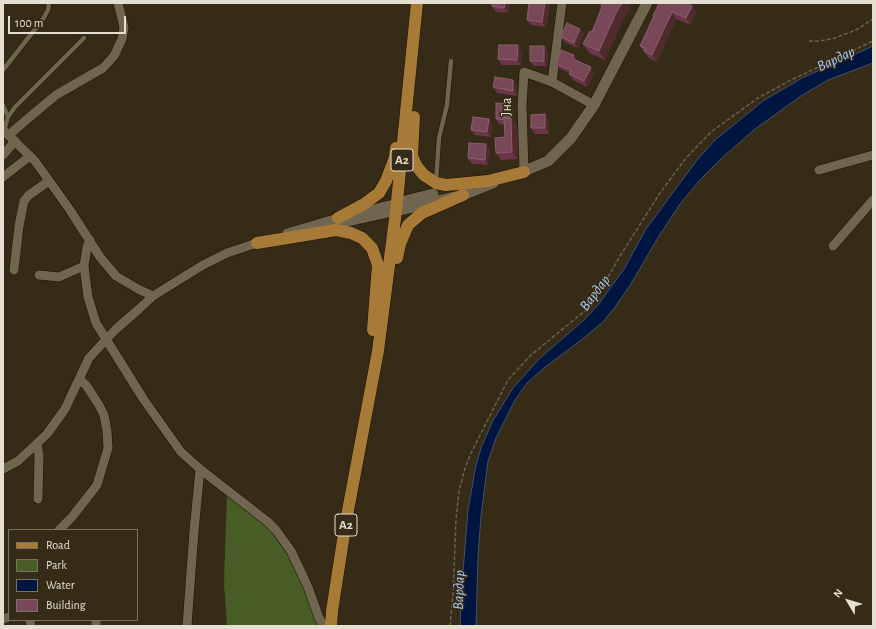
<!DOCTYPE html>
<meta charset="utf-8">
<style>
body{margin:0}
#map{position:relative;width:876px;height:629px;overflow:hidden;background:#352b16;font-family:"Alegreya Sans",sans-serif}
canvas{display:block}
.frame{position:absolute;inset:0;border:4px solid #e5dfd2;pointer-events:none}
.legend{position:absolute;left:8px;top:529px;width:130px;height:92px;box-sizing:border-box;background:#352b16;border:1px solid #7b7361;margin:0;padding:5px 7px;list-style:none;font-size:12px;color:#e5dfd2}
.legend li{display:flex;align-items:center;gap:8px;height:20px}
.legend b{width:20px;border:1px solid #7b7361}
.north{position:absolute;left:828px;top:581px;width:40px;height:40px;-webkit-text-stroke:3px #352b16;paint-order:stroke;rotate:308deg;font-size:11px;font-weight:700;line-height:16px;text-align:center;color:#e5dfd2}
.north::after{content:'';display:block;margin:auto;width:14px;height:18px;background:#e5dfd2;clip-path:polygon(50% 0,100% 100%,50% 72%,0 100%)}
.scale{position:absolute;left:8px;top:16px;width:118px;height:18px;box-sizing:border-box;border:2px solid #e5dfd2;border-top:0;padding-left:5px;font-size:12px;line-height:14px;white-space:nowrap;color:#e5dfd2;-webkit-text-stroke:3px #352b16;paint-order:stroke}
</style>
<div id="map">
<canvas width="876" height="629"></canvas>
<div class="frame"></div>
<ul class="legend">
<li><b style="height:5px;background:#a77a37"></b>Road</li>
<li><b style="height:11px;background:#475d25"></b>Park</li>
<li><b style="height:11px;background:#00153f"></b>Water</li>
<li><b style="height:11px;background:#784858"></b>Building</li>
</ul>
<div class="north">N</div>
<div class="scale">100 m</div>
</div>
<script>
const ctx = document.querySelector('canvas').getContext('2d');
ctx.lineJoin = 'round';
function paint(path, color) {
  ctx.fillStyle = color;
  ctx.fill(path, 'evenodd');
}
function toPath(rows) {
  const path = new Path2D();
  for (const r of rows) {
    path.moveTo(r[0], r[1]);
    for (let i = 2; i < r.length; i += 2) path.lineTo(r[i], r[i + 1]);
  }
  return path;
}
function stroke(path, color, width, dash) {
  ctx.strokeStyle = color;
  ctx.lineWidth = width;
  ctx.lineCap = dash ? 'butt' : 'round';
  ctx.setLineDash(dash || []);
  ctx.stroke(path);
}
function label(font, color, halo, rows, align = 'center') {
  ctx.font = font + ' "Alegreya Sans",sans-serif';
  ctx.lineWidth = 3;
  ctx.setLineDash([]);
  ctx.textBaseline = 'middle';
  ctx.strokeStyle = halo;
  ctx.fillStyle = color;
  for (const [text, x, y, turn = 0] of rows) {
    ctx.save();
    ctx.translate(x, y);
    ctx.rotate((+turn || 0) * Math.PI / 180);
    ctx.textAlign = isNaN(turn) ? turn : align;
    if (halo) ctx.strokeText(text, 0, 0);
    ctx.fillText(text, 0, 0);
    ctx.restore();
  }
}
paint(toPath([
 [227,491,276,530,321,626,227,626,224,583]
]), '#475d25');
const water = toPath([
 [873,46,873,63,828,80,801,96,755,129,723,157,699,181,680,204,659,236,629,287,615,307,603,322,581,340,544,368,527,383,515,400,496,438,488,461,481,516,478,557,476,626,460,626,462,584,468,510,476,465,481,448,492,422,513,388,540,358,584,320,598,305,624,269,646,229,697,160,714,141,763,101,802,78,873,46]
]);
paint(water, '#00153f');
stroke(water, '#45526b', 1);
const service = toPath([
 [3,70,43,19,48,10,49,3],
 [3,105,8,117],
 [4,131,8,117,15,107,84,38],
 [436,182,439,138,447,105,451,61]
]);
const minor = toPath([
 [562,3,552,82,594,105],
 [3,130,35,161,70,210,100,257,116,276,138,289,153,296],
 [9,135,25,121,56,95,103,68,114,56,122,39,124,27,118,3],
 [3,155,15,141],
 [819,170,873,155],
 [524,172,522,105,524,72,552,82],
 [3,177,30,156],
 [329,226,396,211],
 [287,233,338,218,397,203],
 [90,240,87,247,84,266,88,297,96,323,144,400,181,452,200,469,268,522,276,530,291,551,308,587,319,618,324,626],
 [833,246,873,200],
 [14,270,19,226,24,201,29,195,49,181],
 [39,275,59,277,84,266],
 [37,445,39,455,38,499],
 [3,469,18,461,47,434,65,409,89,358,115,330,139,309,153,296,203,265,227,253,263,241],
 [59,530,72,517,97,485,108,448,107,431,104,415,99,405,86,385,80,380],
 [3,619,9,617],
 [30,620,31,626],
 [96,620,96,626],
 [187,626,194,531,200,469]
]);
const tertiary = toPath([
 [515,175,548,161,571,138,594,105,647,3],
 [397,203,433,194],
 [396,211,463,195,493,183]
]);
const primary = toPath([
 [414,117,412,156,417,167,424,175,436,183,446,185,488,181,524,172],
 [338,218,364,204,379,193,386,181,395,157,396,148],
 [257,243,336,230,351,233,362,238,372,248,378,265,373,330],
 [397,258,400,244,408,225,422,213,463,195],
 [331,626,332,611,346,521,378,351,396,211,417,3]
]);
stroke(service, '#1d1301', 5.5);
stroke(minor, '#1d1301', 10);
stroke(tertiary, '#1d1301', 12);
stroke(primary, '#1d1301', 13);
stroke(toPath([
 [809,41,820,41,835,38,856,30,873,19],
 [450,626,453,594,456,520,459,491,465,468,471,453,508,380,531,355,592,305,620,256,660,193,686,158,711,132,758,98,791,80,873,41]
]), '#6a614f', 1.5, [4, 2]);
stroke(service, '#70654e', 4.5);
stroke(minor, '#70654e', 9);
stroke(tertiary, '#70654e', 11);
stroke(primary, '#a77a37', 12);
paint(toPath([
 [510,3,508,13,496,12,492,6],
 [529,3,549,3,550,5,546,27,531,25,527,20],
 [601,6,629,7,630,8,622,22,605,60,589,53,583,44,592,32,602,8],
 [692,6,696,13,691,25,676,19,657,62,649,58,640,46,654,17,653,16],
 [580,29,584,34,578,48,565,42,561,37],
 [544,46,548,51,547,66,534,66,530,61],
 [522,51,521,65,502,65,498,59],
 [578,61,591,67,594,73,587,87,573,80,569,74,570,73,560,69,556,64],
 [513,80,517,86,517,96,497,93,493,87],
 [510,104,514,109,513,121,517,126,518,159,501,160,496,153,505,137,504,125,499,124,496,119],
 [489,119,492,124,491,137,475,135,471,130],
 [549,120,549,134,535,134,531,128],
 [490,150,488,165,472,164,468,158]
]), '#6b3649');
paint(toPath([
 [505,3,510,3,508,13,504,8],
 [545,3,549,3,550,5,546,27,542,22],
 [622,3,631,3,629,7,630,8,622,22,605,60,599,51,616,13],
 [692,6,696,13,691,25,686,18],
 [672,12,676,19,657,62,652,55],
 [580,29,584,34,578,48,574,43],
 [518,45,522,51,521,65,517,60],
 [544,46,548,51,547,66,544,61],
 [574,55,578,61,573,59],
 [591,67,594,73,587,87,584,81],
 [513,80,517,86,517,96,513,91],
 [510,104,514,109,513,121,517,126,518,159,512,152,509,119],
 [545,114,549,120,549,134,545,128],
 [489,119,492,124,491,137,487,132],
 [486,144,490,150,488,165,485,160]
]), '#502a2f');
const building = toPath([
 [492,3,505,3,504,8,492,6,492,3],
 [529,3,545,3,542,22,527,20,529,3],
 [603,3,622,3,616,13,599,51,583,44,590,31,592,32,602,7,601,6,603,3],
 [659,3,686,3,692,6,686,18,672,12,652,55,644,51,645,48,640,46,654,16,653,16,659,3],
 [567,23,580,29,574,43,561,37,567,23],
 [499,45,518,45,517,60,498,59,499,45],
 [530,46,544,46,544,61,530,61,530,46],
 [561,50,574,55,573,59,591,67,584,81,569,74,571,70,556,64,561,50],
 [495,77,513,80,513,91,493,87,495,77],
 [496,103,510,104,509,118,504,118,504,119,496,119,496,103],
 [545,114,545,128,531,128,531,115,545,114],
 [473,117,489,119,487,132,471,130,473,117],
 [504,118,511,118,512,152,496,153,495,138,505,137,504,118],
 [469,143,486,144,485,160,468,158,469,143]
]);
paint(building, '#784858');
stroke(building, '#89606b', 1);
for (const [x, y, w] of [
 [402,160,22],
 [346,525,22]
]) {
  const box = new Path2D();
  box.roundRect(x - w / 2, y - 11, w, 22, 3);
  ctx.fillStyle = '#352b16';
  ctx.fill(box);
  stroke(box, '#e5dfd2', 1);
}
label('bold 13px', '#e5dfd2', null, [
 ["A2",402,160],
 ["A2",346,525]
]);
label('14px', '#e5dfd2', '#352b16', [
 ["Јна",507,107,-90]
]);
label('italic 15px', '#abc9f6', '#352b16', [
 ["Вардар",836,59,-25],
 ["Вардар",595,293,-53],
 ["Вардар",459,590,-88]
]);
</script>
